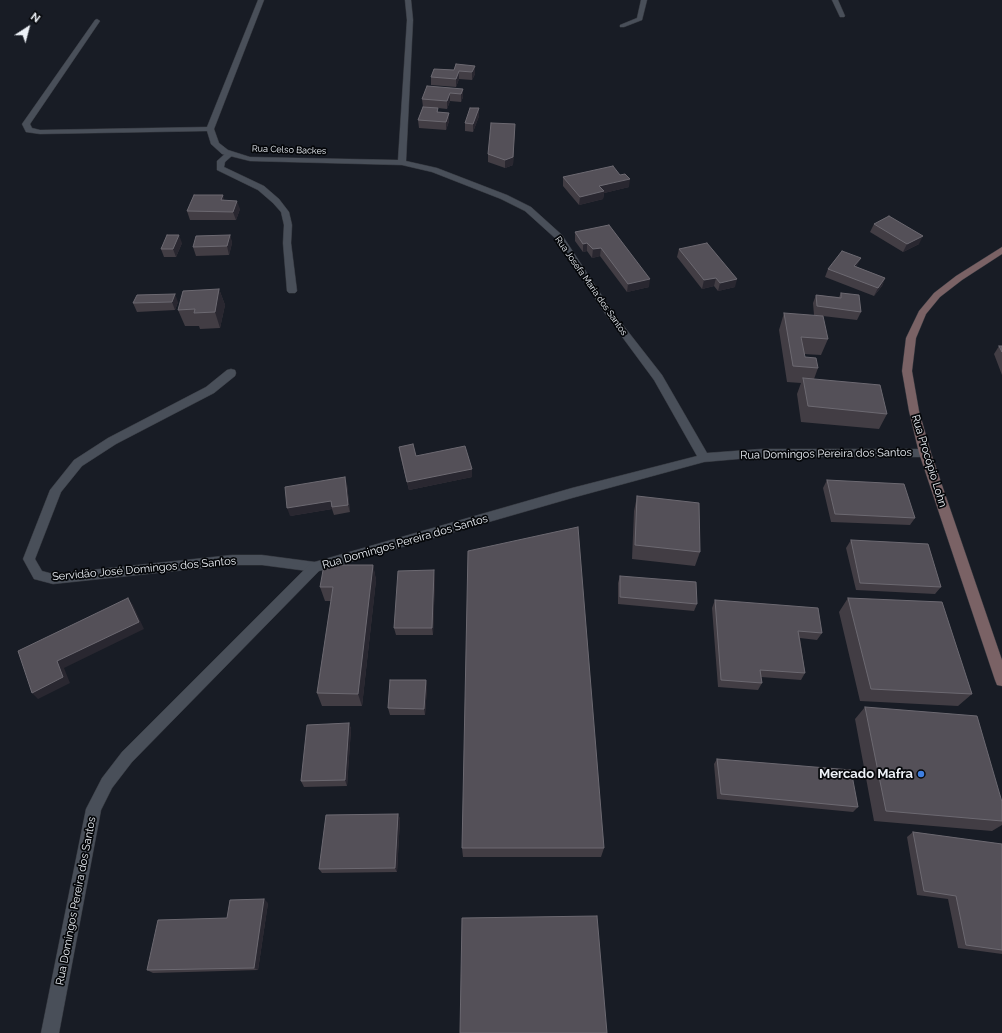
<!DOCTYPE html>
<meta charset="utf-8">
<style>
body{margin:0}
#map{position:relative;width:1002px;height:1033px;overflow:hidden;background:#181c25;font-family:Raleway,sans-serif}
canvas{display:block}
.north{position:absolute;left:8px;top:8px;width:40px;height:40px;-webkit-text-stroke:3px #05070a;paint-order:stroke;rotate:36deg;font-size:11px;font-weight:700;line-height:16px;text-align:center;color:#edf1f7}
.north::after{content:'';display:block;margin:auto;width:14px;height:18px;background:#edf1f7;clip-path:polygon(50% 0,100% 100%,50% 72%,0 100%)}
</style>
<div id="map">
<canvas width="1002" height="1033"></canvas>
<div class="north">N</div>
</div>
<script>
const ctx = document.querySelector('canvas').getContext('2d');
ctx.lineJoin = 'round';
function toPath(rows) {
  const path = new Path2D();
  for (const r of rows) {
    path.moveTo(r[0], r[1]);
    for (let i = 2; i < r.length; i += 2) path.lineTo(r[i], r[i + 1]);
  }
  return path;
}
function stroke(path, color, width, dash) {
  ctx.strokeStyle = color;
  ctx.lineWidth = width;
  ctx.lineCap = dash ? 'butt' : 'round';
  ctx.setLineDash(dash || []);
  ctx.stroke(path);
}
function paint(path, color) {
  ctx.fillStyle = color;
  ctx.fill(path, 'evenodd');
}
function label(font, color, halo, rows, align = 'center') {
  ctx.font = font + ' Raleway,sans-serif';
  ctx.lineWidth = 3.5;
  ctx.setLineDash([]);
  ctx.textBaseline = 'middle';
  ctx.strokeStyle = halo;
  ctx.fillStyle = color;
  for (const [text, x, y, turn = 0] of rows) {
    ctx.save();
    ctx.translate(x, y);
    ctx.rotate((+turn || 0) * Math.PI / 180);
    ctx.textAlign = isNaN(turn) ? turn : align;
    if (halo) ctx.strokeText(text, 0, 0);
    ctx.fillText(text, 0, 0);
    ctx.restore();
  }
}
const service = toPath([
 [641,0,647,0,642,20,624,27,620,27,620,25,637,18,641,0],
 [227,152,230,152,234,154,225,162,224,167,264,186,279,199,289,212,292,225,291,243,297,291,295,293,289,293,287,291,283,243,284,225,281,212,273,203,258,190,217,170,217,161,227,152],
 [231,369,235,370,236,373,235,376,214,393,116,444,82,466,61,492,35,559,42,571,53,574,232,555,262,555,315,562,319,563,321,567,319,571,315,572,262,565,232,565,53,584,34,579,23,559,50,490,74,460,108,438,206,387,227,370,231,369]
]);
const minor = toPath([
 [258,0,264,0,214,129,219,143,228,150,250,157,398,160,407,20,405,0,411,0,413,20,406,161,437,168,507,195,531,207,562,235,612,311,662,375,707,453,761,449,925,449,929,450,931,453,929,456,925,457,761,457,704,462,572,498,319,571,132,762,112,788,101,810,59,1033,41,1033,86,809,102,778,122,752,311,563,572,488,697,456,654,380,606,315,556,239,525,211,501,199,432,172,402,165,250,161,222,154,211,144,207,131,40,134,26,132,22,124,95,20,97,19,100,21,30,124,32,128,40,130,207,127,258,0],
 [832,0,838,0,845,16,844,17,840,17,832,0]
]);
const secondary = toPath([
 [1002,247,1002,254,962,280,940,297,926,314,916,338,912,371,919,411,931,453,1002,660,1002,686,997,685,995,680,919,453,909,411,902,371,906,338,919,311,934,293,956,276,1002,247]
]);
stroke(service, '#33363d', 1);
stroke(minor, '#33363d', 1);
stroke(secondary, '#33363d', 1);
paint(service, '#494f59');
paint(minor, '#494f59');
paint(secondary, '#7a6265');
paint(toPath([
 [456,64,475,74,472,80,459,79,456,87,431,85,431,77,454,70],
 [463,89,463,97,461,102,450,101,447,109,438,108,438,112,449,113,449,121,446,130,419,128,418,120,423,107,422,99],
 [479,108,479,116,473,132,465,131,465,123],
 [515,124,513,165,505,168,488,162,488,154],
 [563,177,629,187,604,193,603,199,579,205,563,186],
 [224,200,240,209,236,220,190,220,187,211],
 [874,224,919,244,903,252,870,232],
 [609,225,649,287,627,292,600,256,592,258,587,251,583,252,575,241,575,232],
 [230,235,232,243,229,255,196,256,193,247],
 [182,243,176,257,164,257,161,249],
 [679,249,735,287,718,291,714,286,702,289,677,257],
 [857,266,857,267,885,278,882,286,874,296,825,277,828,269],
 [219,289,225,305,220,328,200,329,199,326,185,326,178,310],
 [841,293,861,312,857,320,814,315,813,303,816,295,839,297],
 [178,302,175,310,137,312,133,303],
 [784,313,828,339,821,355,804,354,805,357,818,368,814,379,887,414,879,429,801,422,797,394,801,383,787,382,779,330],
 [999,346,1002,346,1002,375,994,354],
 [399,447,416,456,472,469,472,477,409,490,400,455],
 [827,480,915,518,910,525,831,522,823,488],
 [347,484,350,512,334,515,332,509,290,516],
 [637,496,700,552,695,566,632,559,634,511],
 [851,540,941,587,935,594,856,590,846,548],
 [373,565,376,580,362,706,322,706,317,693,331,601,325,601,320,587],
 [620,576,697,604,694,611,618,604,618,583],
 [435,578,433,635,396,635,394,628],
 [848,598,972,694,958,706,860,701,839,612],
 [715,600,822,633,817,640,800,638,805,673,801,680,761,677,762,683,758,690,718,687,712,608],
 [426,680,427,687,425,715,390,715,388,708],
 [865,707,1002,802,1002,825,992,831,874,821,855,719],
 [349,723,351,729,347,786,304,787,301,781],
 [717,759,858,807,853,812,717,799,714,764],
 [398,814,400,819,397,872,322,873,319,869],
 [913,832,1002,844,1002,954,958,948,948,899,917,895,907,837],
 [462,848,604,848,601,857,463,857],
 [268,903,258,970,153,973,147,970,227,918]
]), '#423d44');
paint(toPath([
 [475,66,475,74,472,80,472,72],
 [459,71,459,79,456,87,456,79],
 [463,89,463,97,461,102,461,94],
 [450,93,450,101,447,109,447,101],
 [479,108,479,116,473,132,473,124],
 [449,113,449,121,446,130,446,122],
 [515,124,513,165,505,168,505,160],
 [630,179,629,187,604,193,603,199,579,205,580,197,599,186],
 [223,195,225,204,221,200],
 [237,201,240,209,236,220,233,212],
 [179,235,182,243,176,257,173,249],
 [230,235,232,243,229,255,227,246],
 [923,236,919,244,903,252,907,244],
 [587,243,587,251,583,252,583,244],
 [601,248,600,256,592,258,593,249],
 [861,258,857,266,851,275,854,266],
 [716,278,714,286,702,289,704,280],
 [885,278,882,286,874,296,878,288],
 [650,279,649,287,627,292,628,284],
 [737,279,735,287,718,291,720,283],
 [219,289,225,305,220,328,215,312],
 [175,294,178,302,175,310,172,302],
 [472,469,472,477,409,490,407,482],
 [345,477,347,484,350,512,348,505],
 [331,501,332,509,290,516,287,508],
 [373,565,376,580,362,706,358,694],
 [434,570,435,578,433,635,432,628],
 [128,598,133,605,144,629,64,668,70,683,38,699,32,693,57,661],
 [426,680,427,687,425,715,424,709],
 [349,723,351,729,347,786,345,780],
 [398,814,400,819,397,872,395,868],
 [264,899,268,903,258,970,254,968]
]), '#292730');
const building = toPath([
 [456,64,475,66,472,72,459,71,456,79,431,77,434,69,454,70,456,64],
 [427,86,463,89,461,94,450,93,447,101,422,99,427,86],
 [423,107,438,108,437,112,449,113,446,122,418,120,423,107],
 [470,108,479,108,473,124,465,123,470,108],
 [491,123,515,124,513,157,505,160,488,154,491,123],
 [613,166,620,175,625,174,630,179,599,186,604,191,580,197,563,177,613,166],
 [194,195,223,195,221,200,237,201,233,212,187,211,194,195],
 [889,216,923,236,907,244,874,224,889,216],
 [609,225,650,279,628,284,601,248,593,249,587,243,583,244,575,232,609,225],
 [167,235,179,235,173,249,161,249,167,235],
 [230,235,227,246,193,247,196,236,230,235],
 [707,243,737,279,720,283,716,278,704,280,679,249,707,243],
 [842,251,861,258,854,266,885,278,878,288,828,269,842,251],
 [219,289,215,312,194,313,195,309,178,310,183,291,219,289],
 [841,293,859,295,861,312,817,306,816,295,841,298,841,293],
 [175,294,172,302,133,303,137,295,175,294],
 [784,313,823,316,828,339,801,337,805,357,816,358,818,368,793,366,784,313],
 [999,346,1002,346,1002,352,999,346],
 [803,378,880,385,887,414,808,406,803,378],
 [413,444,416,456,465,446,472,469,407,482,399,447,413,444],
 [345,477,348,505,332,507,331,501,287,508,285,487,345,477],
 [827,480,904,484,915,518,835,514,827,480],
 [637,496,699,503,700,552,635,545,637,496],
 [578,527,604,848,462,848,468,551,578,527],
 [851,540,928,544,941,587,860,583,851,540],
 [324,565,373,565,358,694,317,693,333,587,320,587,324,565],
 [434,570,432,628,394,628,398,571,434,570],
 [620,576,696,582,697,604,620,597,620,576],
 [128,598,139,622,57,661,63,677,32,693,18,651,128,598],
 [848,598,942,602,972,694,871,689,848,598],
 [715,600,818,608,822,633,798,631,805,673,760,670,762,683,721,680,715,600],
 [390,680,426,680,424,709,388,708,390,680],
 [865,707,977,716,1002,802,1002,821,886,811,865,707],
 [349,723,345,780,301,781,307,725,349,723],
 [717,759,851,770,858,807,721,794,717,759],
 [398,814,395,868,319,869,326,815,398,814],
 [913,832,1002,844,1002,950,966,945,956,896,924,891,913,832],
 [264,899,254,968,147,970,158,920,227,918,230,900,264,899],
 [597,916,607,1033,460,1033,462,918,597,916]
]);
paint(building, '#545058');
stroke(building, '#6c6971', 1);
for (const [x, y, r, color] of [
 [921,774,4,"#3f7fe0"]
]) {
  const dot = new Path2D();
  dot.arc(x, y, r, 0, 2 * Math.PI);
  ctx.fillStyle = color;
  ctx.fill(dot);
  stroke(dot, '#05070a', 1.5);
}
label('9px', '#edf1f7', '#05070a', [
 ["Rua Celso Backes",289,150,2],
 ["Rua Josefa Maria dos Santos",591,286,55]
]);
label('11px', '#edf1f7', '#05070a', [
 ["Rua Domingos Pereira dos Santos",826,454,-1],
 ["Rua Procópio Lohn",929,461,73],
 ["Rua Domingos Pereira dos Santos",405,542,-16],
 ["Servidão José Domingos dos Santos",144,569,-5],
 ["Rua Domingos Pereira dos Santos",76,901,-79]
]);
label('bold 13px', '#edf1f7', '#05070a', [
 ["Mercado Mafra",913,774]
], 'right');
</script>
